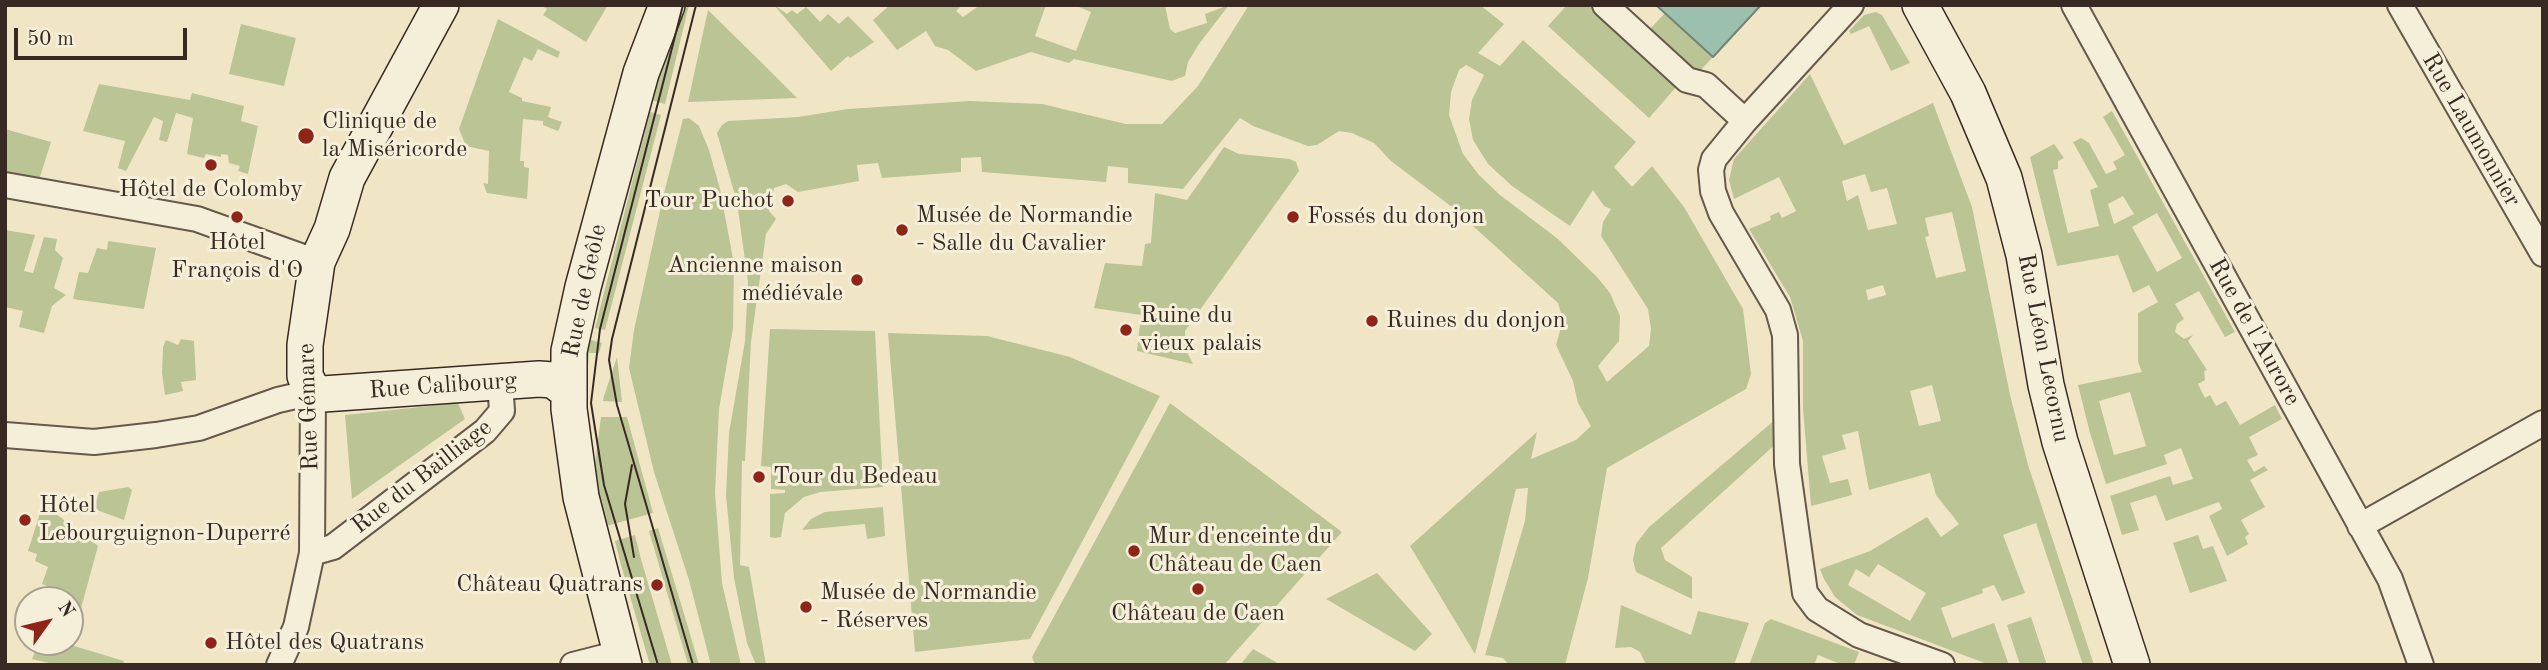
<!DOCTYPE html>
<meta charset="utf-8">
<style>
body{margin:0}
#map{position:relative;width:2548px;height:670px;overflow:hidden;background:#f0e6c6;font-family:"Old Standard TT",serif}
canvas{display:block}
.frame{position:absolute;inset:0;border:7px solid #382a22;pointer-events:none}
.north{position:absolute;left:14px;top:586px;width:70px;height:70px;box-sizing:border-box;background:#f5efda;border:2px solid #a9a090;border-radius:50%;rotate:56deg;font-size:19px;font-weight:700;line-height:28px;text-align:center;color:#382a22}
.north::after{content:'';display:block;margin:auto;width:24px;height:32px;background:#8f2418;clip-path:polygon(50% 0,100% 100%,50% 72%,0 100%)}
.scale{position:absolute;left:14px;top:28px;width:173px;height:32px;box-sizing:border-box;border:4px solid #382a22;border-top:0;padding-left:9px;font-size:21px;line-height:24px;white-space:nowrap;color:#382a22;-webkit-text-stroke:5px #f5efda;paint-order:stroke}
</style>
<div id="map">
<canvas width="2548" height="670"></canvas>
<div class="frame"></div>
<div class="north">N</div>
<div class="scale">50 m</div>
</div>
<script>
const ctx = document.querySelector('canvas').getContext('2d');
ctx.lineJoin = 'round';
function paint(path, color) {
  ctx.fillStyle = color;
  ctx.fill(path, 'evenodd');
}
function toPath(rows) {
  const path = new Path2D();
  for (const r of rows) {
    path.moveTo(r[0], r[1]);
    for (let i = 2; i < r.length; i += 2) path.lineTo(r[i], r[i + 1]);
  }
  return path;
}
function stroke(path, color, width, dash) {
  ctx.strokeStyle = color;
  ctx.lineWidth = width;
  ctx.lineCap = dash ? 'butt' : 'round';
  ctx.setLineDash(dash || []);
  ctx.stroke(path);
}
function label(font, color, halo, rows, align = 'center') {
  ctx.font = font + ' "Old Standard TT",serif';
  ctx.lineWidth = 6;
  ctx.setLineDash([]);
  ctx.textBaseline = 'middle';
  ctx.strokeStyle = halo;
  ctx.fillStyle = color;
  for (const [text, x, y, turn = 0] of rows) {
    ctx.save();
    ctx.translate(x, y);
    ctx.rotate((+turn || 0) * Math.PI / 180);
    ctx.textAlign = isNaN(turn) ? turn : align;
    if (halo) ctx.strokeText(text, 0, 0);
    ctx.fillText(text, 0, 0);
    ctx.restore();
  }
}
paint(toPath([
 [540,5,608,5,586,42,543,15,547,9],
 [672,5,689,5,665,104,640,97],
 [774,5,787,14,792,10,797,14,806,7,820,22,828,14,839,24,848,16,874,42,850,58,848,56,831,71],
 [890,5,962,5,956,11,963,17,980,5,1046,5,1035,36,1076,51,1091,12,1074,5,1165,5,1170,29,1175,33,1207,23,1205,14,1229,5,1199,44,1188,62,1185,76,1172,81,1074,59,1069,63,1031,52,976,71,948,50,935,46,926,31,897,50,873,20],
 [1249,5,1480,5,1504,24,1478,53,1500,66,1523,40,1636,142,1614,167,1632,187,1652,166,1684,207,1743,309,1751,374,1746,389,1607,468,1588,578,1565,665,1509,665,1503,658,1485,655,1525,521,1528,488,1516,489,1475,654,1410,546,1537,432,1531,459,1576,440,1591,426,1578,403,1573,381,1556,345,1563,320,1558,303,1452,207,1391,161,1374,143,1352,133,1339,131,1317,145,1308,146,1253,126,1240,118,1183,189,1128,183,1128,168,1108,166,1106,182,982,172,981,157,961,158,961,172,882,178,878,163,857,165,859,181,798,192,786,184,774,188,769,211,776,219,766,234,751,342,745,461,742,461,740,565,749,567,766,665,756,665,747,643,734,578,726,495,729,433,745,341,748,282,737,202,717,133,722,125,728,121,798,117,848,109,970,101,1042,104,1126,124,1162,124,1198,86],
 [1466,65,1484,75,1472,100,1469,119,1473,140,1488,164,1512,186,1570,226,1593,190,1604,206,1611,209,1603,222,1601,236,1648,309,1651,329,1649,346,1607,382,1598,366,1619,341,1620,316,1610,293,1597,277,1558,239,1500,195,1479,175,1463,154,1449,115,1451,92,1459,70],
 [1567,5,1588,5,1677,86,1649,118,1548,26],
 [708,10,759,60,797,98,688,102],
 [1876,12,1882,15,1910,63,1891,71,1869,26,1851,34,1849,31,1864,15],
 [1665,13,1713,57,1698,73,1650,29],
 [498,19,560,52,558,58,538,49,532,61,524,57,509,92,522,98,522,101,551,107,548,117,562,122,558,131,543,125,543,121,523,119,520,161,524,161,524,167,529,168,527,199,487,193,483,183,488,184,489,151,466,146,459,129],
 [241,24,296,38,284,86,229,74],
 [1810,74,1844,145,1933,103,1972,207,2010,395,2028,465,2094,665,2083,665,2036,523,2003,535,2025,593,2002,601,1994,585,1982,589,1983,593,1941,608,1952,638,1994,623,2009,665,1990,665,1857,615,1835,597,1824,579,1820,569,1870,551,1927,517,1941,537,1959,524,1936,495,1930,473,1869,490,1858,431,1842,435,1846,449,1822,456,1830,483,1848,479,1852,495,1811,506,1803,408,1803,341,1790,297,1749,229,1771,220,1770,216,1779,212,1782,218,1796,211,1779,177,1734,199,1729,180,1734,159],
 [1865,174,1871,192,1887,188,1897,224,1868,230,1858,195,1847,201,1842,181],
 [1952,212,1966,271,1936,278,1925,237,1929,236,1925,218],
 [1883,285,1886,295,1868,300,1866,290],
 [1932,385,1941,421,1919,426,1910,391],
 [1878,564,1926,593,1910,621,1848,585,1856,569,1869,577],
 [99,84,190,100,192,93,244,106,241,121,258,126,248,174,238,171,240,166,229,163,228,155,221,154,221,157,206,154,204,158,187,154,193,118,176,113,167,142,159,140,163,121,154,117,126,171,118,168,125,141,83,131],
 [2112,111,2235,332,2225,337,2199,291,2175,304,2184,319,2177,324,2175,332,2184,339,2193,335,2188,341,2207,370,2204,371,2205,380,2198,384,2205,398,2210,395,2216,406,2226,401,2240,425,2275,405,2282,419,2249,437,2258,455,2247,460,2254,472,2264,466,2268,470,2250,480,2265,507,2241,520,2249,534,2245,537,2248,544,2227,556,2209,516,2222,509,2219,502,2166,521,2156,495,2130,503,2139,530,2122,535,2110,496,2170,476,2173,485,2193,479,2181,448,2164,455,2167,464,2106,484,2090,433,2078,385,2142,372,2138,362,2138,313,2158,302,2149,285,2133,293,2118,255,2057,266,2030,157,2054,144,2064,158,2058,161,2058,169,2053,170,2068,233,2099,226,2090,190,2098,187,2073,142,2081,138,2089,143,2106,174,2117,169,2113,162,2125,155,2103,117],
 [2123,196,2134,214,2114,224,2108,204],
 [2157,213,2182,258,2157,272,2132,227],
 [2130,392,2146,446,2114,455,2099,401],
 [650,112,661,115,605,330,595,328],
 [689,118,699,126,709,150,720,189,734,264,733,328,719,409,715,493,722,583,741,665,711,665,689,580,654,472,629,368,634,330,664,193,683,119],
 [5,129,51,142,38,183,5,178],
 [1224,147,1239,154,1290,159,1296,162,1299,171,1185,331,1186,350,1193,364,1137,351,1141,315,1094,308,1105,263,1142,266,1145,244,1151,243,1155,193,1187,200],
 [5,230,35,235,24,271,33,273,44,237,57,239,55,250,63,258,54,288,66,295,52,306,44,333,19,327,23,311,5,307],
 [108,241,156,248,144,309,73,299,79,272,88,273,97,248,107,250],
 [770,329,875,331,883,487,820,492,804,497,785,513,781,537,775,538,770,537,770,494,785,493,785,490,771,489,771,467,761,466],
 [888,333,987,336,1070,357,1160,396,1030,639,915,652],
 [577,336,602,343,599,353,589,353,587,380,587,415,595,463,601,417,627,417,653,513,599,528],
 [181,339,194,341,196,380,181,382,183,391,165,395,162,373,163,347,166,340,178,345],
 [617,357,622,402,603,401,604,396],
 [458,403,465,419,352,499,345,415],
 [1170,403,1342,532,1224,665,1035,665,1032,657],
 [1776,419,1778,442,1661,548,1665,560,1692,577,1692,599,1636,572,1633,560,1636,544,1649,527],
 [128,487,132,490,124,520,94,509,99,492],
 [43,504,98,546,71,645,124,661,123,665,58,665,32,659,39,642,70,642,70,600,52,600,55,589,42,584,48,567,35,561,37,554,28,551],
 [883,507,885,536,867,539,865,524,802,530,811,519,825,512],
 [658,528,688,627,699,665,688,665,687,661,649,531],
 [635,535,641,559,672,665,650,665,621,565,615,541],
 [2198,535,2203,549,2213,546,2227,581,2190,593,2173,543],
 [1377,573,1432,634,1415,651,1326,599],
 [1621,605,1691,635,1698,611,1749,623,1734,665,1646,665,1640,652,1631,647,1615,648],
 [2031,617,2047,665,2020,665,2007,625],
 [1771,619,1859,652,1854,665,1843,665,1818,655,1814,665,1749,665,1765,623],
 [1253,649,1281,665,1240,665]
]), '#bbc494');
const water = toPath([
 [1656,5,1761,5,1713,57,1656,5]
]);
paint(water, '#9bc0ae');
stroke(water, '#738476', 2);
const street = toPath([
 [1605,5,1687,80,1706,85,1745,121],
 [1851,5,1745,121,1714,159,1711,170,1713,191,1721,213,1778,310,1785,335,1787,464,1805,593,1817,609,1859,635,1942,665],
 [2074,5,2390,579,2421,665],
 [2400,5,2543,254],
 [5,185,197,219,317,262],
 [5,435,94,442,156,435,199,428,278,400,313,392,312,553,296,627,279,665],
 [2360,526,2543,423],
 [312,553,333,547,485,431,502,411,500,382],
 [573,665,620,653]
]);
const secondary = toPath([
 [441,5,347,178,332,229,317,262,305,345,305,376,313,392,323,394,539,379,553,380,569,392],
 [1920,5,1968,93,2004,178,2024,255,2046,385,2060,442,2132,665],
 [624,665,581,497,569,409,569,351,583,287,641,73,667,5]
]);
stroke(street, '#66594b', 28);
stroke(secondary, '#382a22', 38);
stroke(street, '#f5efda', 24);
stroke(secondary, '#f5efda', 35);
stroke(toPath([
 [632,465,625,504,634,557],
 [658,665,604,485,591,403,600,329,683,5],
 [693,665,617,405,609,360,612,339,696,5]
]), '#382a22', 2);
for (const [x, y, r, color] of [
 [306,136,9,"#8f2418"],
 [211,165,7,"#8f2418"],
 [788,201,7,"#8f2418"],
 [237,217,7,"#8f2418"],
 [1293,217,7,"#8f2418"],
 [902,230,7,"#8f2418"],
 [857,280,7,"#8f2418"],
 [1372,321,7,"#8f2418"],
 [1126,330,7,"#8f2418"],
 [759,477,7,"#8f2418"],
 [25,520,7,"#8f2418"],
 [1134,551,7,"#8f2418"],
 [657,585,7,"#8f2418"],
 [1198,589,7,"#8f2418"],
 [806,607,7,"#8f2418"],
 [211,643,7,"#8f2418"]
]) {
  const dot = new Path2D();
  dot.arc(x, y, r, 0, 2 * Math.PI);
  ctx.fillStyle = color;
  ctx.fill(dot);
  stroke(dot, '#f5efda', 2.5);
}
label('24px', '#382a22', '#f5efda', [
 ["Clinique de",322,122],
 ["la Miséricorde",322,150],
 ["Hôtel de Colomby",211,190,"center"],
 ["Tour Puchot",774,201,"right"],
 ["Musée de Normandie",916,216],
 ["- Salle du Cavalier",916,244],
 ["Fossés du donjon",1307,217],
 ["Hôtel",237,243,"center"],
 ["François d'O",237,271,"center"],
 ["Ancienne maison",843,266,"right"],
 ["médiévale",843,294,"right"],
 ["Ruine du",1140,316],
 ["vieux palais",1140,344],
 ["Ruines du donjon",1386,321],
 ["Tour du Bedeau",773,477],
 ["Hôtel",39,506],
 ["Lebourguignon-Duperré",39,534],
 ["Mur d'enceinte du",1148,537],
 ["Château de Caen",1148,565],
 ["Château Quatrans",643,585,"right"],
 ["Musée de Normandie",820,593],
 ["- Réserves",820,621],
 ["Château de Caen",1198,614,"center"],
 ["Hôtel des Quatrans",225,643]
], 'left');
label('24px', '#382a22', '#f5efda', [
 ["Rue Laumonnier",2471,130,60],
 ["Rue de Geôle",585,291,-78],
 ["Rue de l'Aurore",2254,332,61],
 ["Rue Léon Lecornu",2043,348,79],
 ["Rue Calibourg",443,386,-4],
 ["Rue Gémare",309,407,-92],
 ["Rue du Bailliage",422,477,-38]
]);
</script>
